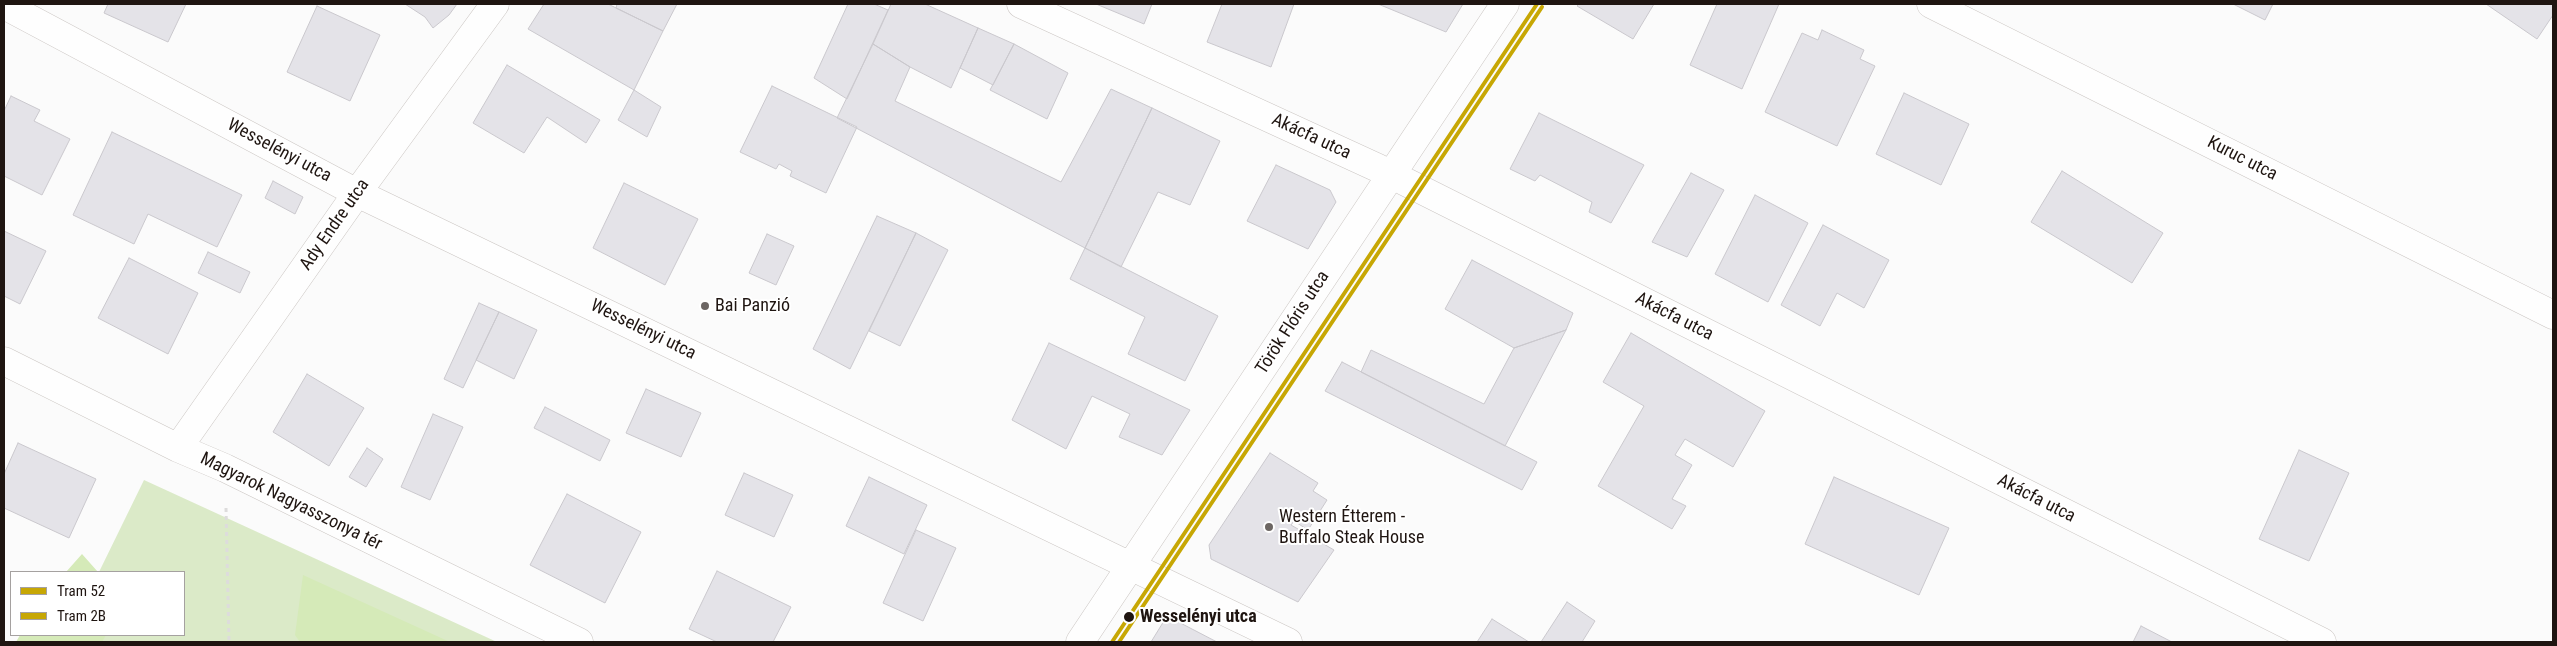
<!DOCTYPE html>
<meta charset="utf-8">
<style>
body{margin:0}
#map{position:relative;width:2557px;height:646px;overflow:hidden;background:#fbfbfb;font-family:"Roboto Condensed",sans-serif}
canvas{display:block}
.frame{position:absolute;inset:0;border:5px solid #1f1511;pointer-events:none}
.legend{position:absolute;left:10px;top:571px;width:175px;height:65px;box-sizing:border-box;background:#fff;border:1px solid #a5a1a0;margin:0;padding:6px 9px;list-style:none;font-size:15px;color:#1f1511}
.legend li{display:flex;align-items:center;gap:10px;height:25px}
.legend b{width:25px;border:1px solid #a5a1a0}
</style>
<div id="map">
<canvas width="2557" height="646"></canvas>
<div class="frame"></div>
<ul class="legend">
<li><b style="height:6px;background:#c7a704"></b>Tram 52</li>
<li><b style="height:6px;background:#c7a704"></b>Tram 2B</li>
</ul>
</div>
<script>
const ctx = document.querySelector('canvas').getContext('2d');
ctx.lineJoin = 'round';
function paint(path, color) {
  ctx.fillStyle = color;
  ctx.fill(path, 'evenodd');
}
function toPath(rows) {
  const path = new Path2D();
  for (const r of rows) {
    path.moveTo(r[0], r[1]);
    for (let i = 2; i < r.length; i += 2) path.lineTo(r[i], r[i + 1]);
  }
  return path;
}
function stroke(path, color, width, dash) {
  ctx.strokeStyle = color;
  ctx.lineWidth = width;
  ctx.lineCap = dash ? 'butt' : 'round';
  ctx.setLineDash(dash || []);
  ctx.stroke(path);
}
function label(font, color, halo, rows, align = 'center') {
  ctx.font = font + ' "Roboto Condensed",sans-serif';
  ctx.lineWidth = 4;
  ctx.setLineDash([]);
  ctx.textBaseline = 'middle';
  ctx.strokeStyle = halo;
  ctx.fillStyle = color;
  for (const [text, x, y, turn = 0] of rows) {
    ctx.save();
    ctx.translate(x, y);
    ctx.rotate((+turn || 0) * Math.PI / 180);
    ctx.textAlign = isNaN(turn) ? turn : align;
    if (halo) ctx.strokeText(text, 0, 0);
    ctx.fillText(text, 0, 0);
    ctx.restore();
  }
}
paint(toPath([
 [144,480,497,642,64,642,68,635,184,635,184,572,99,572]
]), '#dbeac8');
paint(toPath([
 [82,554,98,572,66,572],
 [303,575,450,642,300,642,295,635],
 [20,635,106,635,102,642,16,642]
]), '#d5eab8');
const building = toPath([
 [108,4,186,4,168,42,104,13,108,4],
 [405,4,457,4,449,15,433,28,425,17,405,4],
 [544,4,608,4,663,31,634,90,528,29,544,4],
 [617,4,677,4,663,31,616,8,617,4],
 [848,4,874,4,888,10,847,99,814,78,848,4],
 [891,4,925,4,978,28,951,88,910,67,873,44,891,4],
 [1096,4,1152,4,1144,24,1096,4],
 [1222,4,1294,4,1271,67,1207,42,1222,4],
 [1378,4,1463,4,1446,32,1378,4],
 [1579,4,1654,4,1633,39,1577,6,1579,4],
 [1717,4,1779,4,1742,89,1690,65,1717,4],
 [2233,4,2273,4,2265,20,2233,4],
 [2486,4,2553,4,2553,15,2537,39,2486,4],
 [317,6,380,35,350,101,287,72,317,6],
 [978,28,1014,44,993,85,960,68,978,28],
 [1822,30,1864,50,1860,59,1875,66,1837,146,1765,112,1802,33,1818,40,1822,30],
 [873,44,910,67,895,101,1061,182,1111,89,1152,108,1085,248,837,118,873,44],
 [1014,44,1068,73,1047,119,990,90,1014,44],
 [507,65,600,120,586,143,547,117,524,153,473,123,507,65],
 [772,86,857,127,826,193,790,176,792,171,779,164,776,169,740,152,772,86],
 [634,90,661,107,647,137,618,120,634,90],
 [1904,93,1969,124,1941,185,1876,154,1904,93],
 [11,96,40,110,34,121,70,139,42,195,4,176,4,111,11,96],
 [1152,108,1220,141,1190,205,1158,192,1121,267,1085,248,1152,108],
 [1539,113,1644,165,1611,223,1589,212,1592,202,1540,175,1535,181,1510,169,1539,113],
 [112,132,242,195,217,247,148,214,134,244,73,215,112,132],
 [1276,165,1330,190,1336,202,1308,249,1247,221,1276,165],
 [2062,171,2163,233,2132,283,2031,222,2062,171],
 [1691,173,1724,190,1687,257,1652,242,1691,173],
 [273,181,303,197,295,214,265,198,273,181],
 [624,183,698,219,665,285,593,248,624,183],
 [1755,195,1808,223,1768,302,1715,274,1755,195],
 [877,216,916,233,850,369,813,349,877,216],
 [1823,225,1889,260,1864,308,1837,293,1820,326,1781,305,1823,225],
 [4,231,46,251,20,304,4,296,4,231],
 [916,233,948,250,900,346,869,331,916,233],
 [767,234,794,246,776,285,749,273,767,234],
 [1085,248,1218,316,1185,381,1128,354,1145,317,1070,279,1085,248],
 [208,252,250,272,240,293,198,273,208,252],
 [129,258,198,293,168,354,98,318,129,258],
 [1472,260,1573,313,1566,330,1514,348,1445,309,1472,260],
 [479,303,499,312,463,388,444,379,479,303],
 [499,312,537,330,514,379,476,360,499,312],
 [1566,330,1505,446,1361,372,1371,350,1484,404,1514,348,1566,330],
 [1631,333,1765,411,1733,467,1685,439,1675,455,1692,465,1672,499,1686,506,1672,529,1598,486,1644,406,1603,382,1631,333],
 [1049,343,1190,410,1162,455,1119,437,1130,414,1092,396,1066,449,1012,420,1049,343],
 [1342,362,1537,462,1522,490,1325,391,1342,362],
 [307,374,364,408,329,466,273,432,307,374],
 [646,389,701,413,681,457,626,433,646,389],
 [545,407,610,440,600,461,534,428,545,407],
 [433,414,463,427,430,500,401,487,433,414],
 [18,443,96,479,69,538,4,508,4,474,18,443],
 [367,448,383,459,366,487,349,477,367,448],
 [2299,450,2349,473,2309,561,2259,539,2299,450],
 [1270,453,1318,483,1313,491,1327,500,1308,530,1294,521,1291,525,1334,550,1298,602,1211,559,1209,545,1270,453],
 [744,473,793,495,774,537,725,515,744,473],
 [869,477,927,505,904,554,846,526,869,477],
 [1834,477,1949,528,1919,595,1805,544,1834,477],
 [567,494,641,532,605,603,530,565,567,494],
 [916,530,956,548,923,621,883,603,916,530],
 [717,571,791,607,773,642,717,642,689,629,717,571],
 [1567,602,1595,621,1582,642,1541,642,1567,602],
 [1167,616,1217,642,1151,642,1167,616],
 [1492,619,1529,642,1477,642,1492,619],
 [2141,626,2172,642,2133,642,2141,626]
]);
paint(building, '#e4e3e8');
stroke(building, '#cac8cd', 1);
const street = toPath([
 [1021,4,1378,168,2322,642],
 [1931,4,2553,315],
 [4,5,357,193,1288,642],
 [4,361,178,448,225,468,579,642],
 [178,448,357,193,495,4],
 [1080,642,1505,4]
]);
stroke(street, '#cbc6c3', 29);
stroke(toPath([
 [226,508,229,642]
]), '#dddcdc', 3, [4, 4]);
stroke(street, '#fefefe', 28);
stroke(toPath([
 [1112,642,1537,4]
]), '#c7a704', 4);
stroke(toPath([
 [1119,642,1542,7]
]), '#c7a704', 4);
for (const [x, y, r, color] of [
 [705,306,5,"#6c6663"],
 [1269,527,5,"#6c6663"],
 [1129,617,6,"#1f1511"]
]) {
  const dot = new Path2D();
  dot.arc(x, y, r, 0, 2 * Math.PI);
  ctx.fillStyle = color;
  ctx.fill(dot);
  stroke(dot, '#fff', 2);
}
label('18px', '#1f1511', '#fff', [
 ["Akácfa utca",1311,137,25],
 ["Wesselényi utca",279,151,28],
 ["Kuruc utca",2242,159,27],
 ["Ady Endre utca",335,225,-55],
 ["Akácfa utca",1674,317,27],
 ["Török Flóris utca",1293,323,-57],
 ["Wesselényi utca",643,330,26],
 ["Akácfa utca",2036,499,27],
 ["Magyarok Nagyasszonya tér",291,502,26]
]);
label('18px', '#1f1511', '#fff', [
 ["Bai Panzió",715,306],
 ["Western Étterem -",1279,517],
 ["Buffalo Steak House",1279,538]
], 'left');
label('bold 18px', '#1f1511', '#fff', [
 ["Wesselényi utca",1140,617]
], 'left');
</script>
